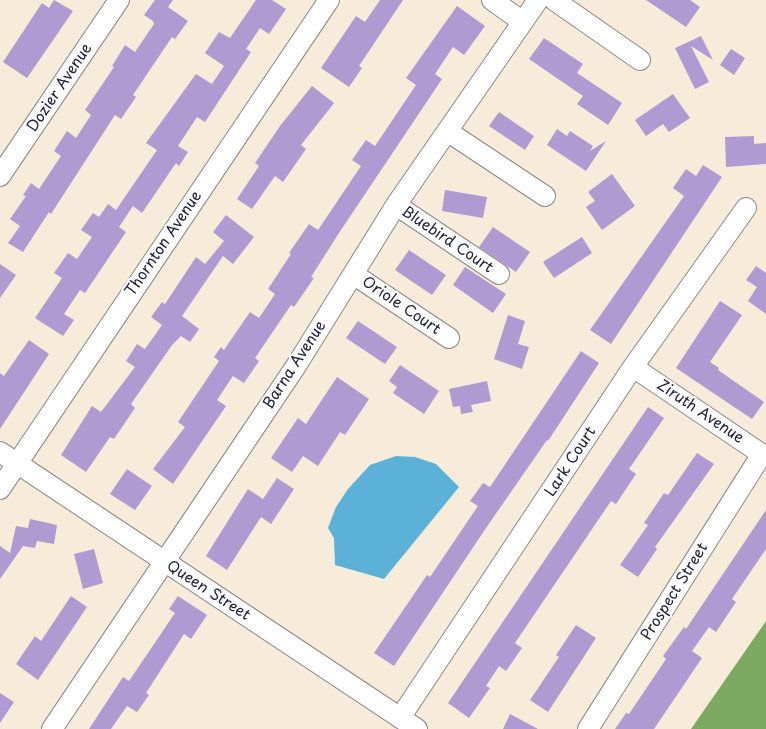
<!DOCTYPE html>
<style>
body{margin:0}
canvas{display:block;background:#f6ecd9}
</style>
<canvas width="766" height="729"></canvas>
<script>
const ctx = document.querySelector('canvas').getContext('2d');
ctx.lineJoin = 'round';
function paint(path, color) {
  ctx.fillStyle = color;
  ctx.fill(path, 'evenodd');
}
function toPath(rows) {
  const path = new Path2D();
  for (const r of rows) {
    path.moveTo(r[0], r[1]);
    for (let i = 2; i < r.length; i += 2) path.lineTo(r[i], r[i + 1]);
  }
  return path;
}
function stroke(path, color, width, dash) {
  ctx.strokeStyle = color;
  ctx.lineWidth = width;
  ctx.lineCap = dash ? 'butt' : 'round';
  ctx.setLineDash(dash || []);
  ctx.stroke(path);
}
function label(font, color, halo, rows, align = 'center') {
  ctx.font = font + ' "Playpen Sans",sans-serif';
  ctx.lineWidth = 4.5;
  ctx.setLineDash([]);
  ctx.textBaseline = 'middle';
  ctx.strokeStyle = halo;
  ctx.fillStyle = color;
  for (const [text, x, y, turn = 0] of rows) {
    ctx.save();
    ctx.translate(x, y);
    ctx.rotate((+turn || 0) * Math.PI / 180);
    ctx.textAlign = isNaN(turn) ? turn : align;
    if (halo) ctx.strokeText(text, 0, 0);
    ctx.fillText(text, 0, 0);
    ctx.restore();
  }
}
paint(toPath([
 [766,621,766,729,691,729]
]), '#7daa62');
paint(toPath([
 [396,456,415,457,436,464,459,487,384,579,335,565,334,538,328,528,336,507,348,489,370,465]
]), '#5cb1d9');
paint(toPath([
 [54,0,73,11,27,78,3,62,42,3,49,8],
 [155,0,173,0,168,7,188,21,175,39,172,37,133,95,136,97,121,119,115,115,51,214,49,212,23,252,8,243,20,226,10,219,26,196,23,195,31,183,39,189,61,156,54,151,67,131,76,138,91,115,85,110,114,67,112,66,125,45,135,52,154,24,153,21,144,15],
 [256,0,272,0,286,9,269,34,260,28,246,49,251,52,205,122,197,117,178,146,188,152,179,166,176,163,142,213,133,206,119,227,126,232,85,293,80,290,64,314,74,320,63,336,35,318,62,278,54,273,68,253,77,259,92,237,81,230,93,213,99,217,108,204,116,210,157,150,146,143,196,74,212,84,224,66,205,53,219,32,230,38],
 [380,0,403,0,359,66,362,68,349,87,321,68,356,16,365,22],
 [646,0,690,0,700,7,686,27],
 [457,6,485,26,464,55,453,47,435,74,442,79,339,233,311,277,314,278,294,307,291,305,255,358,259,361,244,383,233,376,217,400,226,406,173,484,153,469,185,427,178,422,219,361,214,357,221,347,224,350,250,312,259,318,275,294,268,289,291,254,289,253,309,224,318,230,361,166,352,160,366,140,375,146,416,85,406,78],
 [701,36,713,60,691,46,709,82,695,89,675,48],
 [544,38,583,64,577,73,622,103,608,125,577,104,583,96,529,59],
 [731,49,745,58,734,75,720,65],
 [312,86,334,103,301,145,306,149,283,182,275,176,252,209,237,199,259,166,255,163,280,126],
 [673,94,690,118,669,132,663,124,646,136,635,120],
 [499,112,534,136,525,150,489,126],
 [557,129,567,136,570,131,593,146,590,151,606,141,586,171,547,145],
 [754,136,754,144,766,143,766,164,726,167,725,137],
 [703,165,722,177,611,344,590,330,684,196,673,188,686,169,696,176],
 [612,174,635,206,602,230,586,207,595,201,588,192],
 [445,190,487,197,483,218,442,211],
 [226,215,254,237,233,264,223,256,182,316,199,329,190,342,181,336,172,345,131,404,135,408,114,439,110,437,86,472,61,455,92,406,101,412,135,367,126,361,137,344,145,349,162,325,151,317,162,302,165,304,196,257,205,264,224,241,213,232],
 [493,227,530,252,516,272,479,247],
 [582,237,592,253,554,278,543,262],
 [409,250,446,275,432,295,395,270],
 [0,264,16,275,0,298],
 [756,266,766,273,766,314,748,301,757,287,746,280],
 [465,267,506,294,493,313,453,285],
 [720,301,742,315,710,362,719,368,718,370,764,402,752,419,676,368],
 [508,315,525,321,518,344,529,347,522,369,494,359],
 [358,321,397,347,385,364,346,338],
 [29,340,49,354,0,429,0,373,4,376],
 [581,351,599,363,548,441,547,440,486,528,394,666,374,653,427,575,430,577,478,506,470,501,483,483,490,487],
 [400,365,439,391,424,414,393,393,397,387,389,381],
 [337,377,369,399,345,435,340,432,318,466,303,456,292,472,271,458,298,418,306,424],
 [487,381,491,401,471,405,473,412,461,414,460,406,453,407,449,389],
 [648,407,664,418,629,469,636,474,616,504,611,501,515,643,522,648,506,671,499,666,486,686,490,688,469,718,448,703],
 [697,453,714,464,655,547,657,549,638,577,620,565,648,525,644,523,664,493,668,495],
 [127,469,152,486,135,510,110,494],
 [277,478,294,489,271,524,261,517,227,570,206,556,248,489,263,499],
 [766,510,766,549,732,599,736,602,716,632,709,627,692,651,702,658,654,729,615,729,626,713,629,714,666,659,663,656,684,627,686,629],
 [30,519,57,525,54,544,37,541,35,548,23,546,0,579,0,546,10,553,16,526,28,528],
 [94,549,103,583,83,589,74,554],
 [71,596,87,607,38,680,16,664,35,636,41,641],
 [178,596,207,615,191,639,184,634,146,693,149,695,137,712,127,706,111,729,89,729,123,677,129,681,175,613,169,609],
 [576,625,596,638,548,712,530,700,559,657,556,655],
 [0,693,14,702,0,723],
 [510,714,538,729,503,729]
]), '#af9bd1');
const minor = toPath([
 [492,0,523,22],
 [554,0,640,60],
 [447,131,545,196],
 [0,176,119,0],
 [396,205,499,274],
 [353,274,449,338],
 [633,367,766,457],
 [0,452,417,729],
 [0,489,329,0],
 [400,718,633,367,746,208],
 [52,729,296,366,396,205,538,0],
 [588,729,762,454]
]);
stroke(minor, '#8c878a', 22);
stroke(minor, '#fff', 20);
label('15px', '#22223b', '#fff', [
 ["Dozier Avenue",60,88,-56],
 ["Bluebird Court",447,240,34],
 ["Thornton Avenue",164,244,-56],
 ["Oriole Court",401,306,34],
 ["Barna Avenue",295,365,-57],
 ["Ziruth Avenue",700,412,34],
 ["Lark Court",571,462,-57],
 ["Queen Street",208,591,33],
 ["Prospect Street",675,592,-58]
]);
</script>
